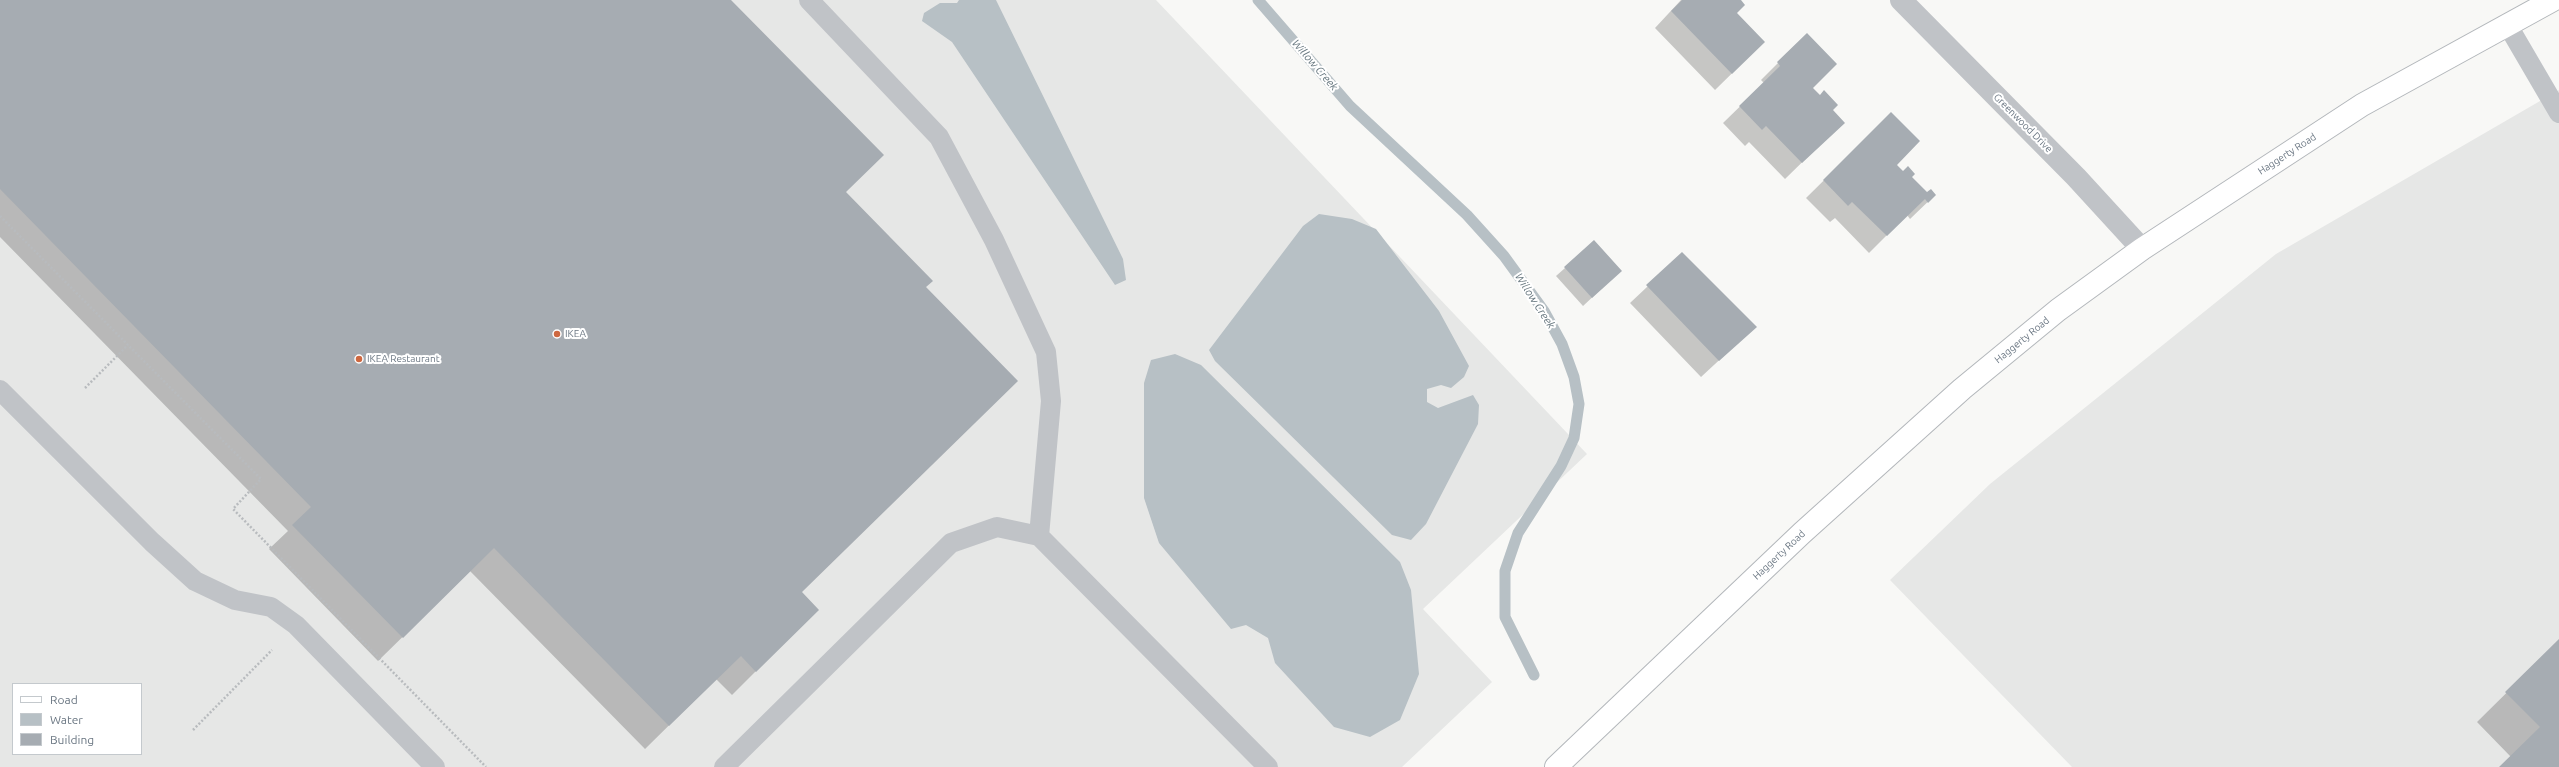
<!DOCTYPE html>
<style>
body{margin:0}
#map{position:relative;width:2559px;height:767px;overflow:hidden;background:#f8f8f6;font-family:Ubuntu,sans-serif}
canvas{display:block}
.legend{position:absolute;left:12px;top:683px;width:130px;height:72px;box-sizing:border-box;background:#fff;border:1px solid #c4c9cd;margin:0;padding:5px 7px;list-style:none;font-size:12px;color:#6b7783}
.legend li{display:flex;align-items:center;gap:8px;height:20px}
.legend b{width:20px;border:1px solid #c4c9cd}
</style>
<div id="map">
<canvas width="2559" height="767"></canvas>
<ul class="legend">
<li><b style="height:5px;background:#fff"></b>Road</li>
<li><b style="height:11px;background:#b7c0c5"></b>Water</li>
<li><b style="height:11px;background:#a6acb2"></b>Building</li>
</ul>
</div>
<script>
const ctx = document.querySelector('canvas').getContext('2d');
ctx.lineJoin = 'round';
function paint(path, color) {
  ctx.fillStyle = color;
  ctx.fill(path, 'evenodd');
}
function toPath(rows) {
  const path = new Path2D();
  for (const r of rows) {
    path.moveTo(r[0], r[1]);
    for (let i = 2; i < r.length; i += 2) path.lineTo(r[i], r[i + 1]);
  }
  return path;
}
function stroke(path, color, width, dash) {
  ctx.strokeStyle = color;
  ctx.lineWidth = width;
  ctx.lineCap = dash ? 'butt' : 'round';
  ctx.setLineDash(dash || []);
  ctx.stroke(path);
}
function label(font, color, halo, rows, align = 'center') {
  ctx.font = font + ' Ubuntu,sans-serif';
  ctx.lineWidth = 4;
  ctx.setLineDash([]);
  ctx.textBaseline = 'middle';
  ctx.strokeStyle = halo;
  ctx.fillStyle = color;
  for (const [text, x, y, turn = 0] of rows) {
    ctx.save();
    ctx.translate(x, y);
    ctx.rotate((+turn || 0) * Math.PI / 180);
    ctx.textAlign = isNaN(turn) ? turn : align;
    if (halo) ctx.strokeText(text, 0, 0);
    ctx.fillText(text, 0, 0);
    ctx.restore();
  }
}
paint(toPath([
 [0,0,1156,0,1587,454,1423,609,1492,682,1402,767,0,767],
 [13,684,141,684,141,754,13,754],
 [2559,90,2559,767,2072,767,1890,580,1990,484,2276,254]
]), '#e6e7e6');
paint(toPath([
 [959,0,996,0,1123,259,1126,280,1115,285,952,42,922,21,924,13,940,3,957,3],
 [1319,214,1352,219,1376,229,1439,311,1469,366,1464,377,1451,388,1441,385,1427,389,1427,402,1438,408,1473,395,1479,405,1478,424,1426,524,1411,540,1392,535,1215,361,1209,350,1303,226],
 [1175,354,1201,365,1400,562,1411,590,1419,674,1400,720,1370,737,1334,727,1275,663,1268,638,1246,625,1231,629,1159,543,1144,498,1144,383,1151,360]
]), '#b7c0c5');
paint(toPath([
 [0,0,730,0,845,192,925,287,801,593,794,633,732,695,716,679,645,749,470,571,378,661,269,549,288,531,0,237],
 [1681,0,1740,0,1736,13,1764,42,1715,90,1655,28],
 [1778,63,1812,88,1832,110,1826,139,1785,179,1749,142,1745,146,1723,123,1764,83,1761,80],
 [1891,114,1896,165,1927,194,1935,195,1910,219,1907,215,1869,253,1835,218,1830,222,1806,198],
 [1682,254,1755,327,1701,377,1630,303],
 [1565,268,1612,279,1583,306,1556,276],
 [2559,641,2559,767,2501,767,2511,757,2477,722]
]), '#0003');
stroke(toPath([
 [1258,0,1350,106,1467,215,1504,256,1544,311,1562,344,1574,377,1579,404,1574,438,1561,466,1518,533,1505,571,1505,617,1534,675]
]), '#b7c0c5', 11);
paint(toPath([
 [0,0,731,0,884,155,846,192,933,281,926,287,1018,381,802,592,819,610,756,672,741,656,669,726,494,548,403,638,292,525,311,507,0,189],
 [1682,0,1741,0,1745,5,1737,13,1765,42,1732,74,1671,11],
 [1807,33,1837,64,1813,88,1820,95,1824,90,1838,105,1833,110,1845,123,1802,163,1766,126,1762,130,1739,106,1780,66,1777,62],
 [1891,112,1920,141,1897,165,1903,171,1908,166,1915,174,1912,177,1927,192,1931,189,1936,195,1928,203,1925,199,1887,236,1852,202,1848,206,1823,180],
 [1594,240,1622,271,1592,298,1564,267],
 [1682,252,1757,327,1719,361,1646,285],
 [2559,639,2559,767,2499,767,2540,727,2505,692]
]), '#a6acb2');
const secondary = toPath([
 [1556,767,1802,533,1962,389,2058,310,2142,249,2362,105,2553,0]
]);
stroke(secondary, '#b3b7bb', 24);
stroke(toPath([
 [0,216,261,479,233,509,486,767],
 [85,388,128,345],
 [193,730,272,650]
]), '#b8bbbe', 2.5, [2, 2]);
stroke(toPath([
 [809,0,939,137,994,240,1046,352,1051,401,1039,536],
 [2507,24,2559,113],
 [0,390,152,542,195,581,235,600,271,607,296,625,435,767],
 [724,767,951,543,997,527,1039,536,1268,767]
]), '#c0c3c7', 20);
stroke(toPath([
 [1901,0,2076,177,2142,249]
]), '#c0c3c7', 22);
stroke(secondary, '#fff', 22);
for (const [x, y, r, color] of [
 [557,334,4,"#ce6840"],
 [359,359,4,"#ce6840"]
]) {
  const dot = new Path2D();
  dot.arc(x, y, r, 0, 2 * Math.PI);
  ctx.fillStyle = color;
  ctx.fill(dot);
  stroke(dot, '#fff', 1.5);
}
label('10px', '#6b7783', '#fff', [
 ["Greenwood Drive",2023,123,45],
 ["Haggerty Road",2287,154,-33],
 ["Haggerty Road",2022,340,-39],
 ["Haggerty Road",1779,555,-43]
]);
label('10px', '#6b7783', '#fff', [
 ["IKEA",565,334],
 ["IKEA Restaurant",367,359]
], 'left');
label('italic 11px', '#67777f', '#fff', [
 ["Willow Creek",1315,65,49],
 ["Willow Creek",1535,301,57]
]);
</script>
